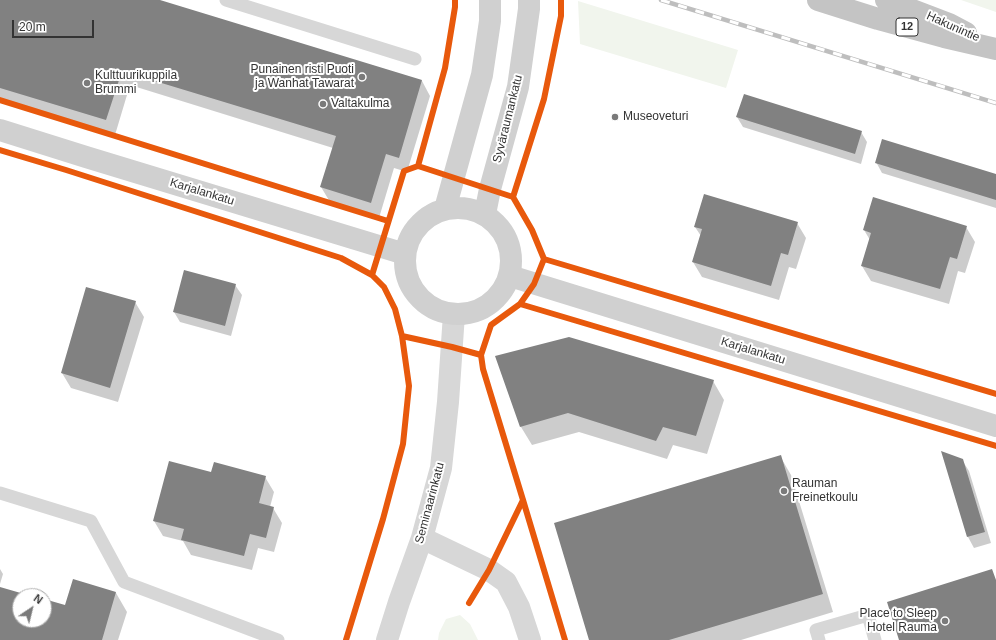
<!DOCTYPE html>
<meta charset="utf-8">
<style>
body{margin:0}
#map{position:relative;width:996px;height:640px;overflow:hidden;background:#fff;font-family:Helvetica,sans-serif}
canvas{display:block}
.north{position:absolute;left:12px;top:588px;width:40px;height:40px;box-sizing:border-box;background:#fff;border:1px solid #adadad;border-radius:50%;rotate:35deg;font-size:11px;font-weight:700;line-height:16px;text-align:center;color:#333}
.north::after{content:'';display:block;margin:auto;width:14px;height:18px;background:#7a7a7a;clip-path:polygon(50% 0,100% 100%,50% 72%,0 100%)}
.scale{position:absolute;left:12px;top:20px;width:82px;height:18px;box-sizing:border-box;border:2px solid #333;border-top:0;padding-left:5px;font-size:12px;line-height:14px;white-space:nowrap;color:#333;-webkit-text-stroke:3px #fff;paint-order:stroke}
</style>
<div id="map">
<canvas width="996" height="640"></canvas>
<div class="north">N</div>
<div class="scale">20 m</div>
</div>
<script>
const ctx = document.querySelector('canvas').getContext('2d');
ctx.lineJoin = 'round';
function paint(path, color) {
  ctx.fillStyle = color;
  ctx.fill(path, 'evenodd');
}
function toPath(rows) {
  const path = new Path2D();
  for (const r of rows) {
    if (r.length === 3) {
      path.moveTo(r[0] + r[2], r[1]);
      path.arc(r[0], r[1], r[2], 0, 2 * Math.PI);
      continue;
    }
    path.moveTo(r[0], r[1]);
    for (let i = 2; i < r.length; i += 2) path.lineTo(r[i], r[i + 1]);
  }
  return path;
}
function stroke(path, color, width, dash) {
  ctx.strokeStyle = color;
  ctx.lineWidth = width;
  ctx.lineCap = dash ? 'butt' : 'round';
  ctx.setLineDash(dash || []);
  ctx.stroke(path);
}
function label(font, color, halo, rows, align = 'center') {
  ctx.font = font + ' Helvetica,sans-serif';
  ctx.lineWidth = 4;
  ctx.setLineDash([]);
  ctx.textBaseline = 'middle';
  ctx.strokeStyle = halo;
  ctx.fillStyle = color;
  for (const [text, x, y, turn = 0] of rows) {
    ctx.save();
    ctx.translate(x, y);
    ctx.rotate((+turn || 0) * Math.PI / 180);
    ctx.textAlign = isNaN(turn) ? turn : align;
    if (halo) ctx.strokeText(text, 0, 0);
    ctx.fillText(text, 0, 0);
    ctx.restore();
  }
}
paint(toPath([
 [961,0,996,0,996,12],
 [578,1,738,50,726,88,580,44],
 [460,615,470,624,478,640,438,640,439,633,446,619]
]), '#f1f5ed');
paint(toPath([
 [0,0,157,0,422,81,430,96,407,172,394,168,379,218,330,202,321,187,333,148,130,85,115,135,0,100],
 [737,117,861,132,867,142,861,164,743,127],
 [876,162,996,175,996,208,882,173],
 [797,223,806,238,796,269,789,267,779,300,702,277,693,262,701,236,695,227],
 [966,227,975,242,965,273,958,271,949,304,871,281,862,266,870,240,864,230],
 [235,285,242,295,231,336,180,322,174,312],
 [135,302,144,317,118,402,71,388,62,373],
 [496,357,713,381,724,400,707,454,673,445,667,459,579,432,532,445,521,427],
 [942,452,962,460,969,471,991,543,974,548,968,537],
 [780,456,791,475,833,612,741,640,590,640],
 [212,473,265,477,274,492,270,507,273,508,282,523,274,552,258,548,252,570,191,555,183,541,163,536,154,521],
 [0,569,3,574,0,584],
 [73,581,116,593,127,612,118,640,0,640,0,588,29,596,20,596,20,620,44,620,44,600,66,607]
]), '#0003');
paint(toPath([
 [0,0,160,0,422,80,399,158,386,154,371,203,320,187,336,136,122,71,106,120,0,88],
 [744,94,862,131,855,154,736,117],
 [882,139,996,174,996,200,875,163],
 [704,194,798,222,788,255,781,253,771,286,692,262,702,229,694,227],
 [873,197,967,226,957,259,950,257,940,289,861,266,871,233,863,230],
 [184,270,236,284,225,326,173,312],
 [86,287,136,301,110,388,61,373],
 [569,337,714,380,696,436,663,427,656,441,568,413,520,427,495,356],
 [941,451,963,459,985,532,967,537],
 [781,455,823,594,669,640,589,640,554,523],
 [169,461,211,472,214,462,266,476,259,503,274,507,266,538,250,534,244,556,181,540,184,529,153,521],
 [992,569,996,580,996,640,899,640,887,602],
 [73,579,116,592,102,640,0,640,0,587,31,596,20,596,20,620,44,620,44,599,65,605]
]), '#818181');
stroke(toPath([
 [226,0,415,59],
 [0,493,91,521,124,582,278,640],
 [819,640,816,630,868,615,875,640]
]), '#d7d7d7', 13);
stroke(toPath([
 [422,538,489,570,506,582,519,607,530,640],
 [387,640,399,602,422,538,441,468,448,402,454,314]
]), '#d7d7d7', 22);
stroke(toPath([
 [0,130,86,157,405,254],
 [458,261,53],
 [445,209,482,75,490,21,490,0],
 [485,214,490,189,518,87,529,9,529,0],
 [510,276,996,426]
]), '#d0d0d0', 22);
stroke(toPath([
 [818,0,878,19,944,37,996,49],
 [886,0,949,24,966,33]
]), '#c4c4c4', 22);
const rail = toPath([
 [661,0,996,103]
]);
stroke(rail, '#bebebe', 4.5);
stroke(rail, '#fff', 3, [9]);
stroke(toPath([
 [0,100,388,221],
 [0,150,66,170,341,258,372,275,384,287,395,309,402,336,452,347,481,355,491,325,520,304],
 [418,166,445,68,455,7,455,0],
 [513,197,544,99,561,16,561,0],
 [544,259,996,394],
 [372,275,404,171,418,166,513,197,532,230,544,259,534,284,520,304,996,446],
 [481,355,483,369,523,500,565,640],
 [469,603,489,570,523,500],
 [346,640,383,519,403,444,409,386,402,336]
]), '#e8590c', 6);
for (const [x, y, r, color] of [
 [362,77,4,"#7a7a7a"],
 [87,83,4,"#7a7a7a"],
 [323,104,4,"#7a7a7a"],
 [615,117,4,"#7a7a7a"],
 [784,491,4,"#7a7a7a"],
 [945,621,4,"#7a7a7a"]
]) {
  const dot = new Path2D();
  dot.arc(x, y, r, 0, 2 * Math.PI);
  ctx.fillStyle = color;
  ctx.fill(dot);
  stroke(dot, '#fff', 1.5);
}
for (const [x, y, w] of [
 [907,27,22]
]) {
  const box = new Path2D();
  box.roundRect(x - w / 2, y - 9, w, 18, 3);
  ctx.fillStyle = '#fff';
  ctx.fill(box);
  stroke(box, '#333', 1);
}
label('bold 11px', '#333', null, [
 ["12",907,27]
]);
label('12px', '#333', '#fff', [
 ["Hakunintie",953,27,24],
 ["Syväraumankatu",508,119,-76],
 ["Karjalankatu",202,192,17],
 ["Karjalankatu",753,351,17],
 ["Seminaarinkatu",430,503,-75]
]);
label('12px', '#333', '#fff', [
 ["Punainen risti Puoti",354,70,"right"],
 ["ja Wanhat Tawarat",354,84,"right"],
 ["Kulttuurikuppila",95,76],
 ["Brummi",95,90],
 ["Valtakulma",331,104],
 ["Museoveturi",623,117],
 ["Rauman",792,484],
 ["Freinetkoulu",792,498],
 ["Place to Sleep",937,614,"right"],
 ["Hotel Rauma",937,628,"right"]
], 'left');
</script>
